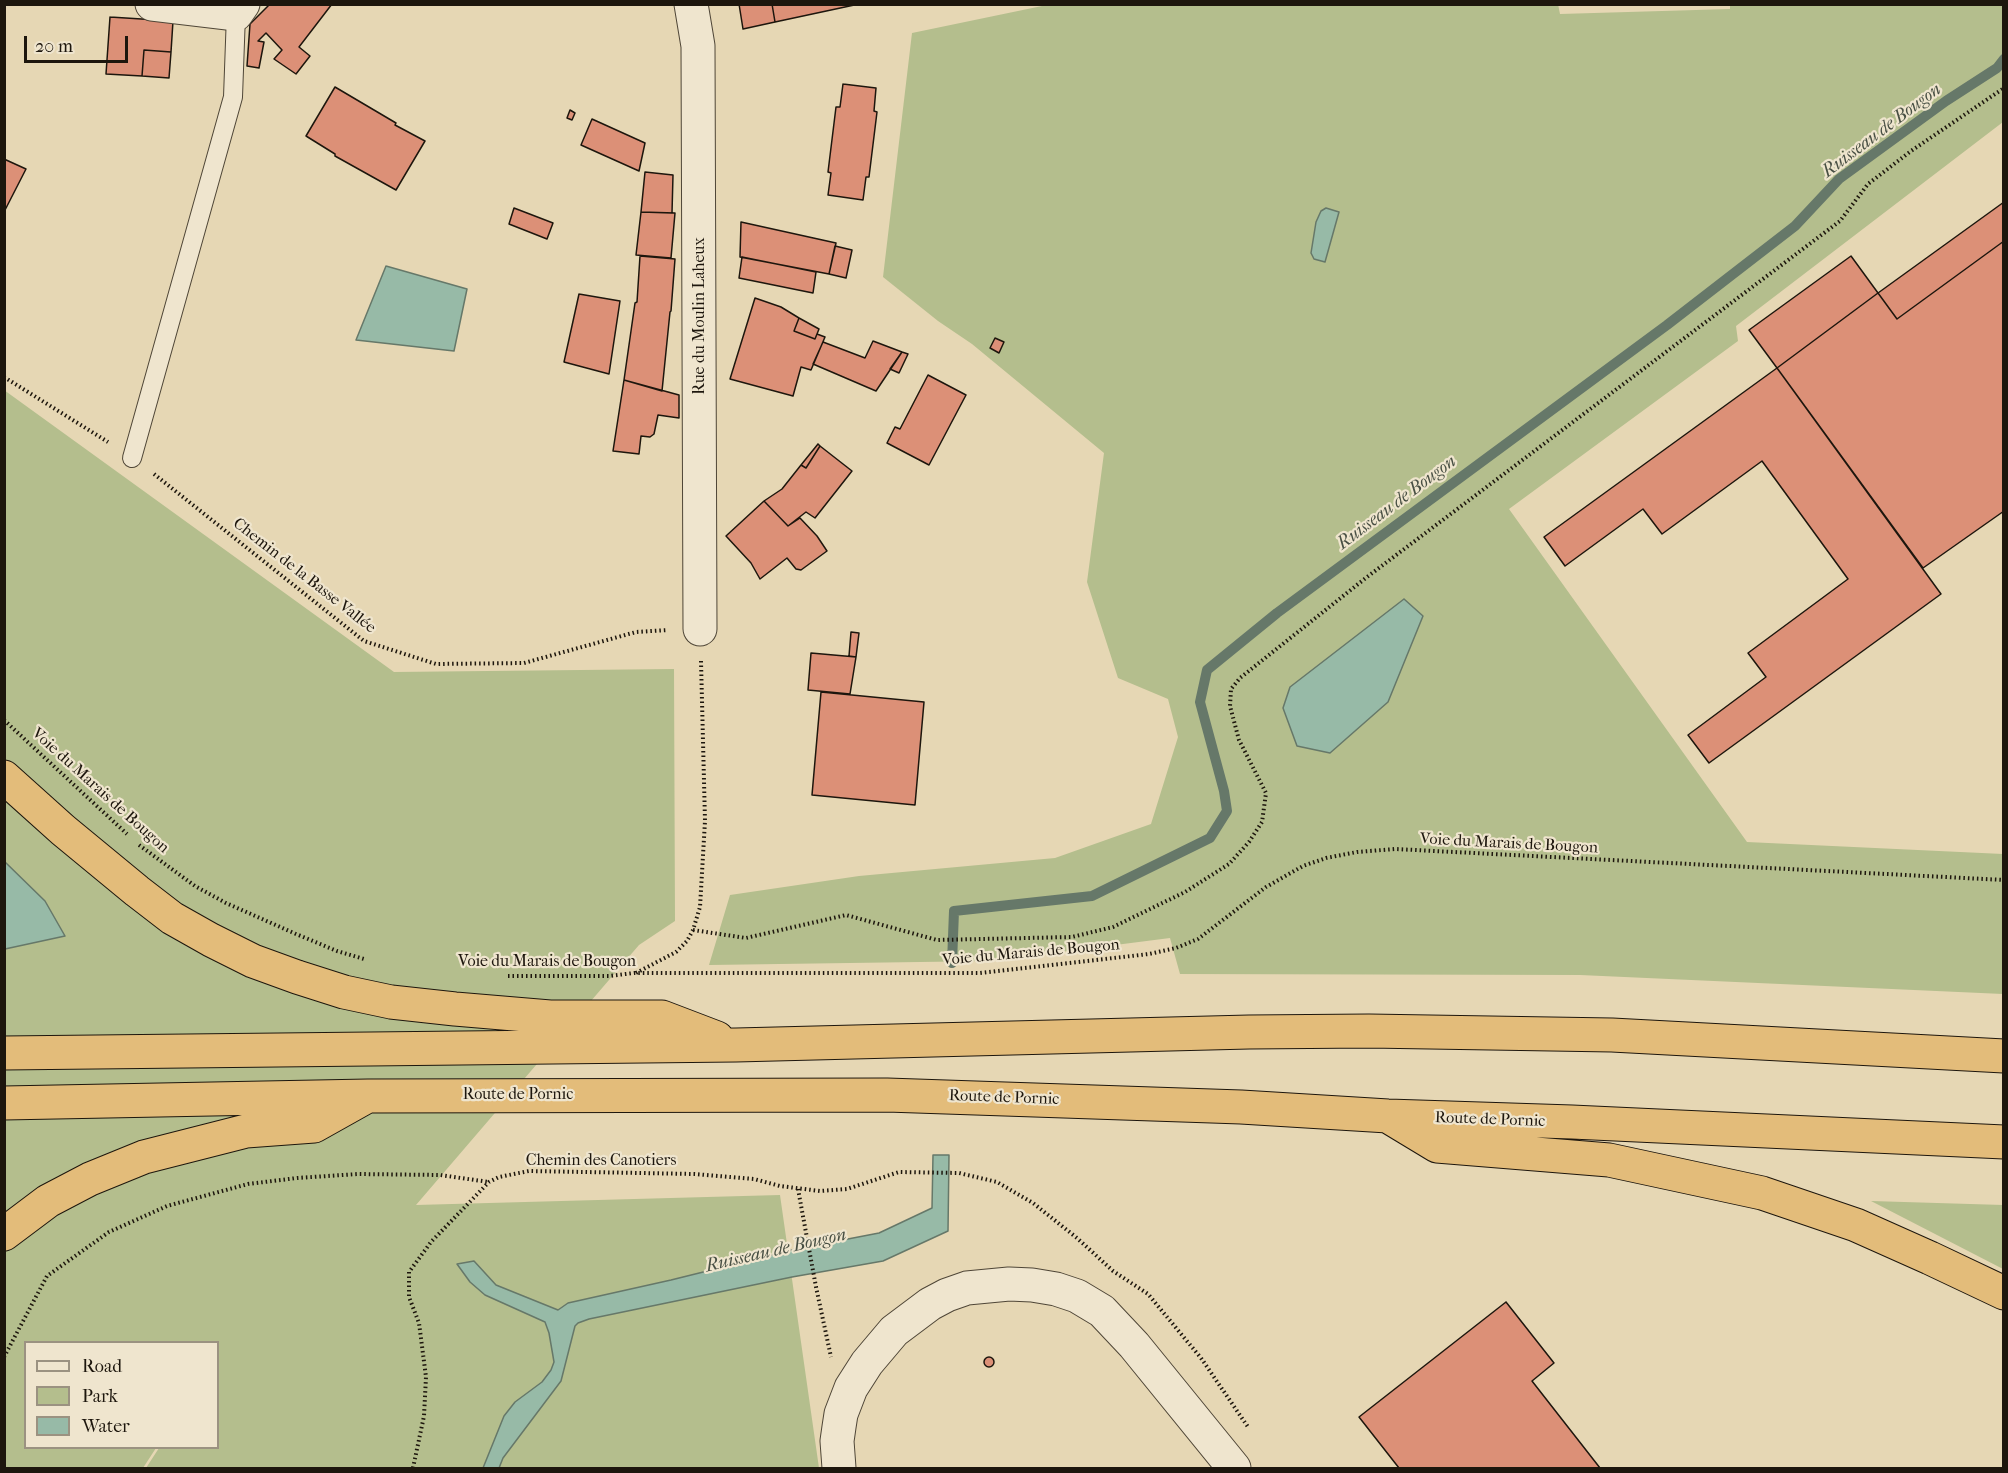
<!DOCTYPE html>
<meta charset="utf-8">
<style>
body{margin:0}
#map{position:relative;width:2008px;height:1473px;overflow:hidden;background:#e6d7b4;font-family:"IM FELL French Canon",serif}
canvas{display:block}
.frame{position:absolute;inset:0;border:6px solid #1d160d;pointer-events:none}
.legend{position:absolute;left:24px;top:1341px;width:195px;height:108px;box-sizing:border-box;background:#efe5ce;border:2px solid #9b9281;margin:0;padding:8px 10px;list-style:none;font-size:18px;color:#1d160d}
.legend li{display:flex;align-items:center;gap:12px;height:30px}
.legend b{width:30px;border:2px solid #9b9281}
.scale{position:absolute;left:24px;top:36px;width:104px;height:27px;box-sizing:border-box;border:3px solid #1d160d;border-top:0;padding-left:8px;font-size:18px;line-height:21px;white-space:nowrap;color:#1d160d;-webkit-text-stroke:4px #efe5ce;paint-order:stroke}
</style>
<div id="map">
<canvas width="2008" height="1473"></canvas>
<div class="frame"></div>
<ul class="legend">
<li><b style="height:8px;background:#efe5ce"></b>Road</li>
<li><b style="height:16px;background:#b4be8d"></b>Park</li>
<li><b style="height:16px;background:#97baa7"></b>Water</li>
</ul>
<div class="scale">20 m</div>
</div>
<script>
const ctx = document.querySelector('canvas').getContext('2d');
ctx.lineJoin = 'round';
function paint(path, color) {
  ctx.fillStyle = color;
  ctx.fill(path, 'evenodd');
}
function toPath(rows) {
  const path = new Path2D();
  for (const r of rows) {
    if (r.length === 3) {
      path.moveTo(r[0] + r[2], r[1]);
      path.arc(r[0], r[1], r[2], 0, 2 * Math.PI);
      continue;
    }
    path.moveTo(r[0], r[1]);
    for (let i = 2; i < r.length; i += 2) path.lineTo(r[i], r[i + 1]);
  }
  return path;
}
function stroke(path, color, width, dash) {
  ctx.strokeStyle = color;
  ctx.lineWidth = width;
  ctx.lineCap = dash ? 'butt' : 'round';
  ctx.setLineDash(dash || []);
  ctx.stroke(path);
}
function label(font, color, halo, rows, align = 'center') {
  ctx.font = font + ' "IM FELL French Canon",serif';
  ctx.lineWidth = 4.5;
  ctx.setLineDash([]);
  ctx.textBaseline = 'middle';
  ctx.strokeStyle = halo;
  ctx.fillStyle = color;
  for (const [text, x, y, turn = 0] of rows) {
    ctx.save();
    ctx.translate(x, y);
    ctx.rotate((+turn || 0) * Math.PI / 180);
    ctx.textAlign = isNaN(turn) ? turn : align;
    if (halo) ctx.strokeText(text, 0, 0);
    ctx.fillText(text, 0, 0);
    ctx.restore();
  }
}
paint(toPath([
 [1043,4,1558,4,1560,14,1730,9,1730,4,2003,5,2003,122,1736,326,1738,341,1509,509,1747,842,2003,854,2003,994,1580,975,1180,974,1170,938,990,961,709,965,730,895,859,876,1055,858,1151,824,1178,737,1168,699,1118,678,1087,582,1104,453,972,344,938,321,883,277,912,33,1042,6],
 [4,390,394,672,674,669,675,921,639,945,416,1205,780,1195,819,1468,146,1468,159,1448,218,1448,218,1342,26,1342,26,1448,156,1448,143,1468,5,1468],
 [1871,1201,2003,1205,2003,1269]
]), '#b4be8d');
const water = toPath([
 [1326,208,1339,212,1325,262,1314,259,1311,253,1316,222,1321,211,1326,208],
 [386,266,467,289,454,351,356,340,386,266],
 [1404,599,1423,616,1388,702,1330,753,1297,746,1283,708,1290,687,1404,599],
 [4,861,45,901,65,936,5,949,4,861],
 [933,1155,949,1155,948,1231,883,1261,792,1277,589,1319,578,1323,575,1326,561,1381,503,1458,499,1468,483,1468,504,1416,515,1402,542,1382,551,1370,554,1362,549,1333,545,1322,485,1295,470,1282,457,1264,474,1261,496,1285,558,1310,568,1303,671,1280,796,1249,879,1233,932,1208,933,1155]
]);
paint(water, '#97baa7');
stroke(water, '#667869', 1.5);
stroke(toPath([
 [952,963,954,911,1092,896,1210,838,1227,811,1224,791,1200,702,1207,670,1277,613,1667,325,1795,226,1839,179,1946,101,1997,68,2004,59]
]), '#667869', 10);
const building = toPath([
 [270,4,332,4,299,47,310,56,296,74,274,59,282,50,266,33,258,41,264,42,259,68,247,66,250,24,270,4],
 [739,4,772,4,775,22,743,29,739,4],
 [772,4,859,4,775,22,772,4],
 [110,17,173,21,171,52,144,50,142,76,106,74,110,17],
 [144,50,171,52,169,78,142,76,144,50],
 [843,84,876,88,874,111,877,112,869,177,866,177,863,200,828,195,831,173,828,172,836,107,840,107,843,84],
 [335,87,396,123,395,125,425,141,396,190,335,156,335,154,306,136,335,87],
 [570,110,575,113,572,120,567,118,570,110],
 [592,119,645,143,639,171,581,145,592,119],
 [4,159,26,169,4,212,4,159],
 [645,172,673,175,672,213,641,212,645,172],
 [2004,202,2004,241,1897,319,1878,293,2004,202],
 [514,208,553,223,547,239,509,224,514,208],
 [641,212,675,213,671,258,636,255,641,212],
 [741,222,836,243,829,274,740,257,741,222],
 [2004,241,2004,511,1923,568,1777,368,1878,293,1897,319,2004,241],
 [835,246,852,250,846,278,829,274,835,246],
 [640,256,675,259,671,311,670,312,662,391,624,380,635,303,637,302,640,256],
 [1851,256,1878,293,1777,368,1749,330,1851,256],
 [742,257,816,272,813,293,739,278,742,257],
 [579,294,620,301,609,374,564,362,579,294],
 [755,298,781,307,799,318,794,331,815,339,817,334,825,337,811,370,801,367,793,396,730,379,755,298],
 [799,318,819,329,815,339,794,331,799,318],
 [995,338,1004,342,999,353,990,348,995,338],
 [873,341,902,352,876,391,813,364,823,342,865,358,873,341],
 [902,352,908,354,899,373,890,369,902,352],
 [1777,368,1941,594,1709,763,1688,735,1766,677,1748,653,1848,579,1762,461,1662,534,1643,509,1565,566,1544,537,1777,368],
 [928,375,966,395,929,465,887,443,895,427,900,429,928,375],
 [624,380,679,395,679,418,658,415,654,434,650,437,641,436,639,454,613,451,624,380],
 [818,444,820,446,806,468,801,465,818,444],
 [820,446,852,471,815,518,806,512,788,526,764,501,782,489,801,465,806,468,820,446],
 [764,501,788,526,800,518,817,536,827,551,801,570,796,569,787,558,760,579,751,563,726,536,764,501],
 [851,632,859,633,856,657,849,656,851,632],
 [811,653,856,657,850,694,808,690,811,653],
 [821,692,924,702,915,805,812,795,821,692],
 [1506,1302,1554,1363,1532,1381,1600,1468,1399,1468,1359,1417,1506,1302],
 [989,1362,5]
]);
paint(building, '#dc9077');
stroke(building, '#1d160d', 1.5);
const service = toPath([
 [132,458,233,97,236,14]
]);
const minor = toPath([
 [152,4,236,14,243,4],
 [691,4,698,46,700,629],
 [839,1468,837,1441,839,1427,841,1414,851,1388,867,1363,894,1331,930,1304,947,1295,967,1288,1009,1284,1032,1285,1056,1289,1077,1296,1102,1311,1134,1345,1234,1468]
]);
const trunk = toPath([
 [4,777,63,830,137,891,172,918,211,940,253,961,297,977,344,992,391,1002,455,1009,550,1017,662,1017,717,1038],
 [4,1053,736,1045,1249,1032,1369,1031,1612,1035,2004,1056],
 [4,1103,368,1096,887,1095,1241,1107,1388,1116,1572,1122,2004,1142],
 [1389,1117,1437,1146,1609,1160,1762,1193,1856,1225,1930,1258,2004,1293],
 [4,1234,48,1201,90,1179,144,1157,246,1131,314,1126,364,1098]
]);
stroke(service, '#4f4637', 20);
stroke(minor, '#4f4637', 35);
stroke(trunk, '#1d160d', 35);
stroke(toPath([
 [4,377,108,442],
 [154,474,364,641,436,664,524,663,636,632,668,630],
 [4,720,127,834],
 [139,845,195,886,226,903,296,934,337,951,364,959],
 [693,930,746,938,846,915,937,940,1072,937,1113,927,1185,892,1229,864,1249,842,1262,822,1266,793,1239,740,1230,706,1231,689,1240,678,1367,577,1840,221,1868,184,1911,151,2004,88],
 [636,973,676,952,687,941,693,930,700,907,705,821,701,661],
 [508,976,609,976,634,973,980,973,1149,954,1176,948,1198,939,1266,887,1303,866,1326,858,1357,852,1395,849,2004,880],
 [798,1189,816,1287,831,1357],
 [4,1357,47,1276,109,1232,167,1206,248,1184,297,1178,358,1174,440,1175,489,1182],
 [413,1468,424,1416,426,1377,419,1323,409,1297,409,1272,431,1242,489,1182,499,1177,529,1171,695,1174,754,1179,780,1186,820,1191,847,1189,899,1172,959,1173,997,1182,1033,1203,1077,1238,1113,1271,1148,1294,1201,1358,1248,1427]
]), '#1d160d', 4, [1.5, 3]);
stroke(service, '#efe5ce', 18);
stroke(minor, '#efe5ce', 33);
stroke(trunk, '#e3bc7a', 33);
label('16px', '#1d160d', '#efe5ce', [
 ["Rue du Moulin Laheux",700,316,-90],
 ["Chemin de la Basse Vallée",304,576,38],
 ["Voie du Marais de Bougon",100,791,42],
 ["Voie du Marais de Bougon",1509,844,3],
 ["Voie du Marais de Bougon",1031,953,-5],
 ["Voie du Marais de Bougon",547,962],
 ["Route de Pornic",518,1095],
 ["Route de Pornic",1004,1098,2],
 ["Route de Pornic",1490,1120,2],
 ["Chemin des Canotiers",601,1161]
]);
label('italic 18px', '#484f43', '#efe5ce', [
 ["Ruisseau de Bougon",1882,131,-37],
 ["Ruisseau de Bougon",1397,503,-37],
 ["Ruisseau de Bougon",776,1251,-13]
]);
</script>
